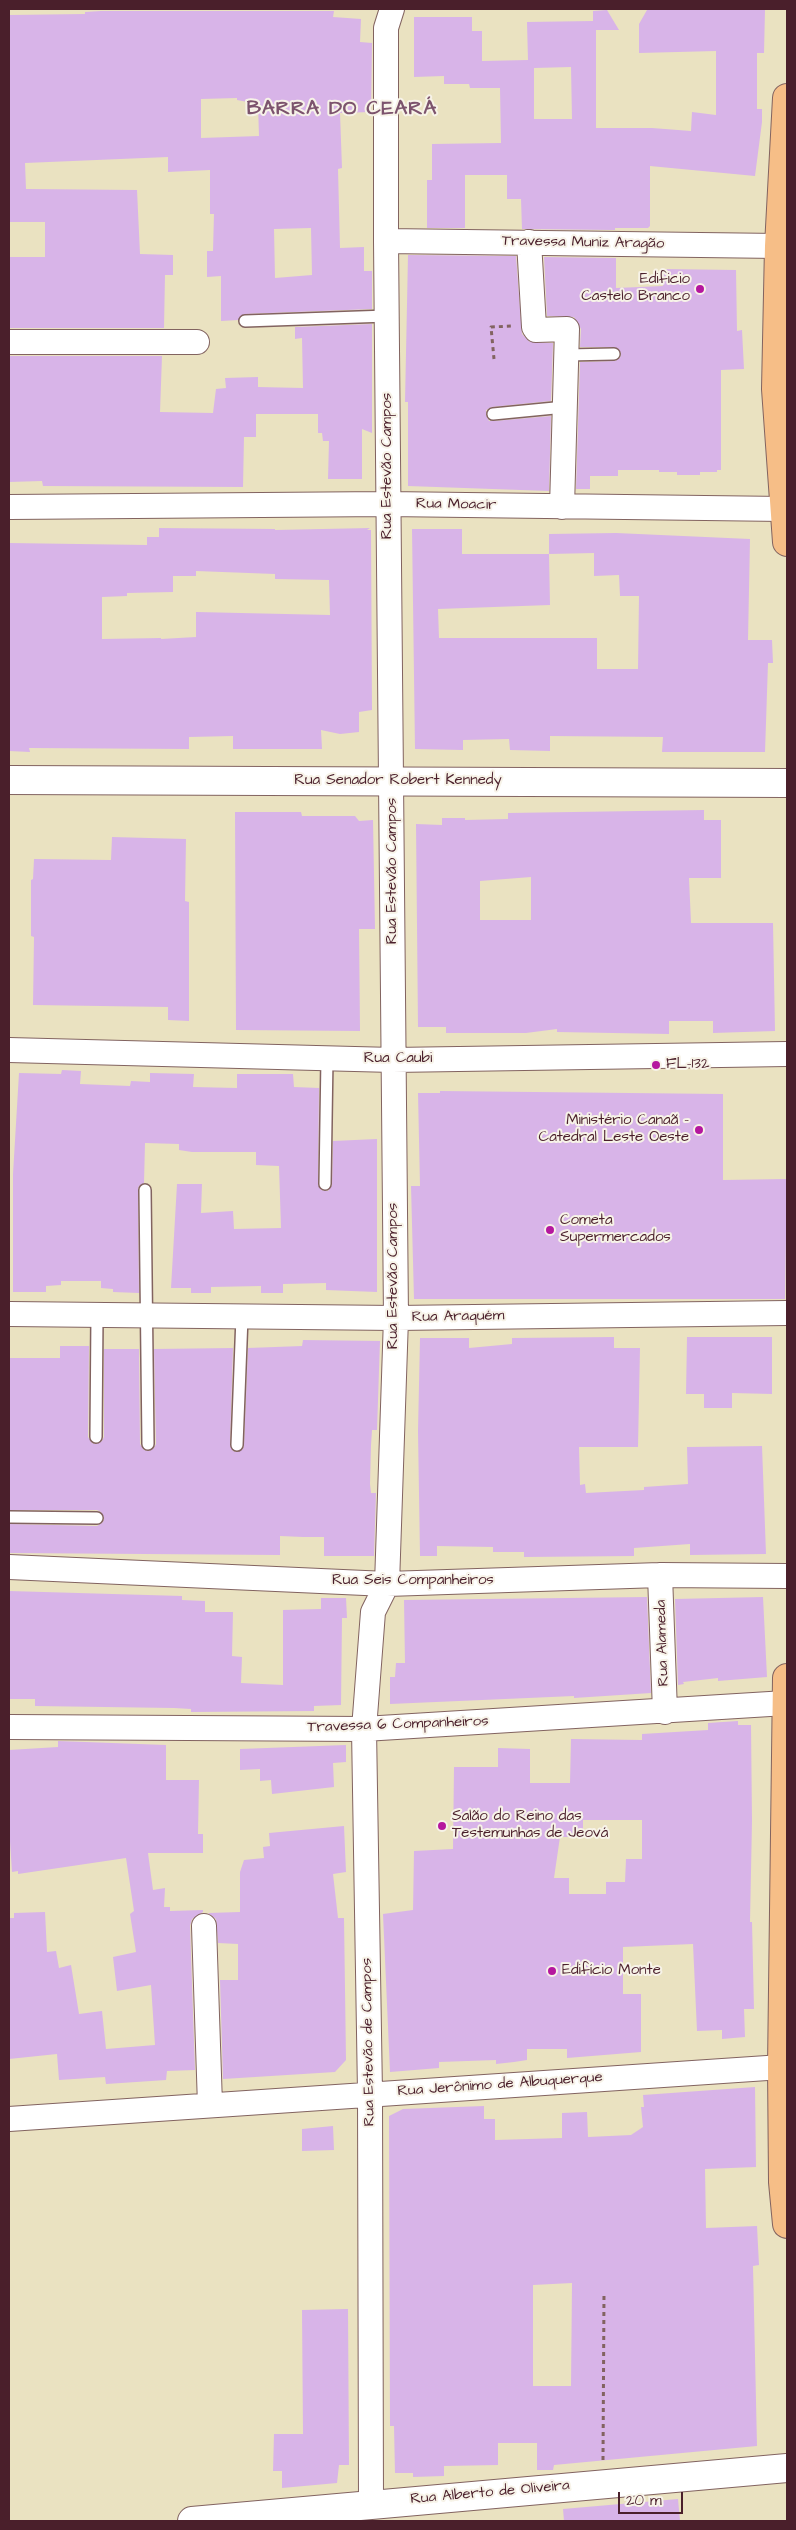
<!DOCTYPE html>
<meta charset="utf-8">
<style>
body{margin:0}
#map{position:relative;width:796px;height:2530px;overflow:hidden;background:#eae2c1;font-family:"Architects Daughter",sans-serif}
canvas{display:block}
.frame{position:absolute;inset:0;border:10px solid #4a1f2b;pointer-events:none}
.scale{position:absolute;left:618px;top:2492px;width:65px;height:22px;box-sizing:border-box;border:2px solid #4a1f2b;border-top:0;padding-left:6px;font-size:15px;line-height:18px;white-space:nowrap;color:#4a1f2b;-webkit-text-stroke:4px #f7f3e8;paint-order:stroke}
</style>
<div id="map">
<canvas width="796" height="2530"></canvas>
<div class="frame"></div>
<div class="scale">20 m</div>
</div>
<script>
const ctx = document.querySelector('canvas').getContext('2d');
ctx.lineJoin = 'round';
function paint(path, color) {
  ctx.fillStyle = color;
  ctx.fill(path, 'evenodd');
}
function toPath(rows) {
  const path = new Path2D();
  for (const r of rows) {
    path.moveTo(r[0], r[1]);
    for (let i = 2; i < r.length; i += 2) path.lineTo(r[i], r[i + 1]);
  }
  return path;
}
function stroke(path, color, width, dash) {
  ctx.strokeStyle = color;
  ctx.lineWidth = width;
  ctx.lineCap = dash ? 'butt' : 'round';
  ctx.setLineDash(dash || []);
  ctx.stroke(path);
}
function label(font, color, halo, rows, align = 'center') {
  ctx.font = font + ' "Architects Daughter",sans-serif';
  ctx.lineWidth = 4;
  ctx.setLineDash([]);
  ctx.textBaseline = 'middle';
  ctx.strokeStyle = halo;
  ctx.fillStyle = color;
  for (const [text, x, y, turn = 0] of rows) {
    ctx.save();
    ctx.translate(x, y);
    ctx.rotate((+turn || 0) * Math.PI / 180);
    ctx.textAlign = isNaN(turn) ? turn : align;
    if (halo) ctx.strokeText(text, 0, 0);
    ctx.fillText(text, 0, 0);
    ctx.restore();
  }
}
paint(toPath([
 [607,10,619,30,596,30,596,128,652,128,691,131,692,112,716,115,716,51,639,53,639,24,647,10,765,10,764,53,757,53,757,109,762,109,762,122,755,176,650,166,650,226,648,228,615,228,615,230,522,229,521,199,507,199,507,175,465,175,465,228,427,228,427,180,432,180,432,144,501,143,500,88,470,88,469,84,444,84,444,76,414,77,414,17,472,17,472,31,482,31,482,61,528,60,527,22,593,21,593,11],
 [571,67,572,119,534,119,534,68],
 [101,11,334,11,333,17,361,19,360,42,372,43,371,112,340,113,342,168,338,169,340,248,364,247,364,271,372,271,372,309,245,314,238,320,221,321,221,276,207,277,207,251,213,251,214,214,210,214,210,170,168,172,168,157,25,163,26,189,137,190,140,254,173,255,173,275,165,275,164,328,9,328,9,257,45,257,45,222,9,222,9,15,85,14,85,12],
 [237,98,237,100,258,104,259,136,201,138,201,99],
 [311,228,312,275,275,278,274,229],
 [408,255,516,256,522,334,530,342,553,343,551,401,492,407,486,410,486,415,489,421,494,421,551,416,549,491,408,486,408,402,405,402],
 [544,257,616,258,616,288,663,286,662,269,736,270,737,331,742,330,744,369,721,370,721,470,717,470,717,472,700,472,700,475,677,475,677,472,659,472,659,470,618,470,618,476,590,476,590,489,576,489,580,362,615,361,620,358,621,353,614,347,580,347,581,329,574,317,547,316],
 [372,324,372,433,362,429,362,479,328,479,329,441,323,441,322,433,318,433,318,414,256,414,256,437,244,437,243,487,43,486,42,481,9,482,9,356,162,356,160,412,213,413,216,389,226,388,225,378,258,377,258,387,303,388,302,338,295,339,295,327],
 [159,528,275,529,275,530,370,528,367,530,371,530,372,710,359,712,359,732,340,734,321,730,322,749,233,749,233,736,189,737,189,749,29,748,30,752,9,751,9,543,147,545,147,537,159,537],
 [196,571,275,574,275,579,329,580,330,615,196,612,196,637,161,639,161,638,102,639,102,597,127,596,127,593,173,592,173,576,196,576],
 [412,529,462,529,462,554,549,554,549,534,616,533,750,539,748,640,772,640,773,663,768,663,765,752,662,752,663,737,550,736,550,751,510,750,509,739,463,740,463,750,415,749],
 [594,553,594,576,619,575,620,596,639,596,638,669,597,669,597,638,439,638,438,609,550,605,549,554],
 [704,810,704,820,721,820,721,878,689,878,691,923,773,923,775,1031,713,1033,713,1021,669,1021,669,1034,557,1032,557,1029,526,1033,446,1033,446,1027,418,1027,416,824,442,825,442,818,465,818,465,820,508,819,508,813],
 [531,877,531,920,480,920,480,881],
 [235,812,301,812,302,816,355,816,359,821,373,820,375,929,359,929,360,1031,236,1030],
 [112,837,186,839,185,901,189,902,189,1021,168,1020,168,1007,33,1005,34,937,31,936,31,880,33,879,34,859,111,860],
 [62,1070,81,1071,80,1084,130,1086,131,1081,150,1082,150,1073,194,1074,193,1087,237,1088,237,1074,293,1074,294,1087,319,1088,318,1184,321,1190,328,1191,332,1185,333,1141,377,1139,377,1292,326,1290,326,1283,283,1284,283,1293,261,1293,261,1286,211,1287,211,1293,191,1293,191,1288,171,1288,177,1184,202,1184,201,1213,233,1211,234,1229,281,1228,279,1166,256,1165,256,1152,192,1152,179,1150,179,1144,145,1143,144,1183,139,1186,138,1190,139,1293,113,1292,113,1289,101,1288,101,1281,61,1281,61,1285,46,1286,46,1292,13,1292,13,1174,19,1073,61,1074],
 [440,1091,723,1094,723,1180,787,1179,785,1299,414,1299,411,1186,420,1186,418,1093,440,1093],
 [614,1337,614,1348,640,1348,638,1447,579,1447,580,1485,585,1484,586,1493,644,1490,644,1487,688,1484,687,1447,762,1446,766,1554,690,1555,690,1544,634,1548,634,1556,524,1557,524,1552,493,1552,493,1547,437,1546,437,1556,420,1556,418,1431,420,1338,469,1338,469,1348,512,1344,512,1338],
 [687,1337,772,1337,772,1394,732,1393,732,1408,704,1408,704,1394,686,1394],
 [303,1340,380,1341,377,1430,372,1430,371,1445,370,1484,371,1493,376,1493,374,1556,324,1556,324,1537,303,1537,280,1536,280,1555,9,1553,9,1524,97,1526,103,1522,104,1518,101,1512,97,1510,9,1510,9,1358,60,1358,60,1346,89,1346,88,1437,92,1443,96,1444,102,1441,104,1437,104,1349,139,1349,140,1444,144,1450,149,1451,154,1448,156,1444,154,1349,233,1348,230,1445,233,1451,237,1452,243,1449,244,1445,248,1348,302,1346],
 [9,1591,182,1596,182,1600,205,1601,205,1612,233,1612,232,1656,242,1657,241,1683,283,1685,283,1610,321,1609,321,1598,346,1598,347,1618,342,1618,341,1705,314,1706,314,1711,191,1712,191,1709,174,1708,35,1706,35,1699,9,1699],
 [647,1597,651,1693,574,1698,574,1696,390,1704,390,1677,395,1677,396,1663,405,1663,404,1600],
 [763,1597,767,1677,718,1681,718,1678,683,1682,684,1684,678,1685,675,1599],
 [738,1721,738,1725,751,1725,752,1821,750,1922,752,1922,754,2009,744,2009,745,2037,722,2039,722,2030,697,2031,693,1944,623,1947,623,1994,641,1994,641,2052,567,2058,567,2049,527,2049,527,2060,514,2062,496,2064,496,2060,439,2062,439,2068,390,2072,383,1914,413,1910,414,1851,453,1849,454,1767,498,1767,498,1748,530,1749,530,1783,570,1783,571,1739,642,1740,642,1734,708,1730,708,1723],
 [583,1820,642,1820,642,1859,626,1859,625,1882,606,1882,606,1894,569,1894,569,1878,554,1878,560,1837,583,1837],
 [58,1741,166,1745,166,1780,199,1780,198,1834,203,1834,203,1853,148,1853,153,1890,165,1888,164,1907,170,1907,170,1911,203,1910,203,1912,192,1919,190,1926,195,2070,167,2071,166,2080,106,2084,105,2077,59,2080,57,2054,9,2059,9,1918,14,1918,14,1913,45,1912,47,1952,56,1951,59,1968,71,1965,79,2014,102,2011,106,2049,155,2045,151,1985,117,1991,113,1957,136,1952,130,1914,134,1911,126,1858,18,1874,18,1871,12,1872,9,1826,9,1750,58,1747],
 [346,1745,346,1762,333,1763,334,1787,272,1794,271,1780,260,1781,260,1769,240,1770,240,1749],
 [344,1826,346,1872,333,1874,338,1918,344,1918,346,2060,335,2072,223,2079,220,1980,238,1980,238,1944,218,1943,216,1919,208,1913,240,1912,240,1872,244,1860,264,1858,263,1847,270,1846,269,1833],
 [755,2087,756,2167,705,2169,706,2228,757,2226,759,2265,753,2266,757,2446,554,2465,553,2470,537,2470,537,2443,498,2443,498,2465,444,2466,444,2476,413,2477,413,2473,395,2473,394,2426,390,2426,389,2116,403,2109,484,2106,484,2119,495,2119,495,2140,562,2138,562,2113,587,2112,588,2137,631,2135,643,2127,641,2107,644,2107,643,2095],
 [572,2283,571,2386,533,2386,533,2285],
 [333,2126,334,2150,302,2151,302,2129],
 [348,2309,349,2465,339,2465,337,2483,282,2488,282,2471,273,2471,274,2434,303,2434,302,2310],
 [678,2499,680,2521,564,2521,563,2509]
]), '#d8b4e8');
const service = toPath([
 [245,321,387,316],
 [567,355,614,354],
 [493,414,565,407],
 [325,1184,327,1058],
 [145,1190,148,1444],
 [96,1437,97,1315],
 [237,1445,242,1317],
 [9,1517,97,1518]
]);
const minor = toPath([
 [386,241,779,246],
 [529,242,534,327,536,330,567,329,562,507],
 [9,342,197,342],
 [9,507,387,504,784,509],
 [9,1050,393,1060,787,1054],
 [9,1314,396,1318,787,1313],
 [9,1567,387,1584,660,1575,787,1576],
 [660,1575,665,1712],
 [9,1727,364,1729,786,1703],
 [204,1926,210,2105],
 [9,2119,782,2067],
 [371,2504,370,2093,364,1729,373,1612,387,1584,396,1318,386,241,386,28,392,9]
]);
const tertiary = toPath([
 [9,780,787,783],
 [192,2521,787,2468]
]);
const primary = toPath([
 [787,98,779,246,776,389,787,542],
 [787,1678,782,2067,783,2182,787,2224]
]);
stroke(service, '#826360', 14);
stroke(minor, '#826360', 26);
stroke(tertiary, '#826360', 30);
stroke(primary, '#826360', 30);
stroke(toPath([
 [494,359,491,327,512,326],
 [603,2460,604,2293]
]), '#826360', 3, [4, 4]);
stroke(service, '#fff', 11);
stroke(minor, '#fff', 24);
stroke(tertiary, '#fff', 28);
stroke(primary, '#f6be87', 28);
for (const [x, y, r, color] of [
 [700,289,5,"#b5179e"],
 [656,1065,5,"#b5179e"],
 [699,1130,5,"#b5179e"],
 [550,1230,5,"#b5179e"],
 [442,1826,5,"#b5179e"],
 [552,1971,5,"#b5179e"]
]) {
  const dot = new Path2D();
  dot.arc(x, y, r, 0, 2 * Math.PI);
  ctx.fillStyle = color;
  ctx.fill(dot);
  stroke(dot, '#f7f3e8', 2);
}
label('15px', '#4a1f2b', '#f7f3e8', [
 ["Travessa Muniz Aragão",583,243,1],
 ["Rua Estevão Campos",388,466,-90],
 ["Rua Moacir",456,505,1],
 ["Rua Senador Robert Kennedy",398,781],
 ["Rua Estevão Campos",393,871,-90],
 ["Rua Caubi",398,1059],
 ["Rua Estevão Campos",394,1276,-90],
 ["Rua Araquém",458,1317,-1],
 ["Rua Seis Companheiros",413,1581],
 ["Rua Alameda",663,1643,-92],
 ["Travessa 6 Companheiros",398,1725,-2],
 ["Rua Estevão de Campos",369,2042,-91],
 ["Rua Jerônimo de Albuquerque",500,2085,-4],
 ["Rua Alberto de Oliveira",490,2493,-5]
]);
label('15px', '#4a1f2b', '#f7f3e8', [
 ["Edificio",690,280,"right"],
 ["Castelo Branco",690,297,"right"],
 ["FL-132",666,1065],
 ["Ministério Canaã -",689,1121,"right"],
 ["Catedral Leste Oeste",689,1138,"right"],
 ["Cometa",560,1221],
 ["Supermercados",560,1238],
 ["Salão do Reino das",452,1817],
 ["Testemunhas de Jeová",452,1834],
 ["Edifício Monte",562,1971]
], 'left');
ctx.letterSpacing = '1px';
label('bold 20px', '#7c536d', '#f7f3e8', [
 ["BARRA DO CEARÁ",342,110]
]);
ctx.letterSpacing = '0px';
</script>
